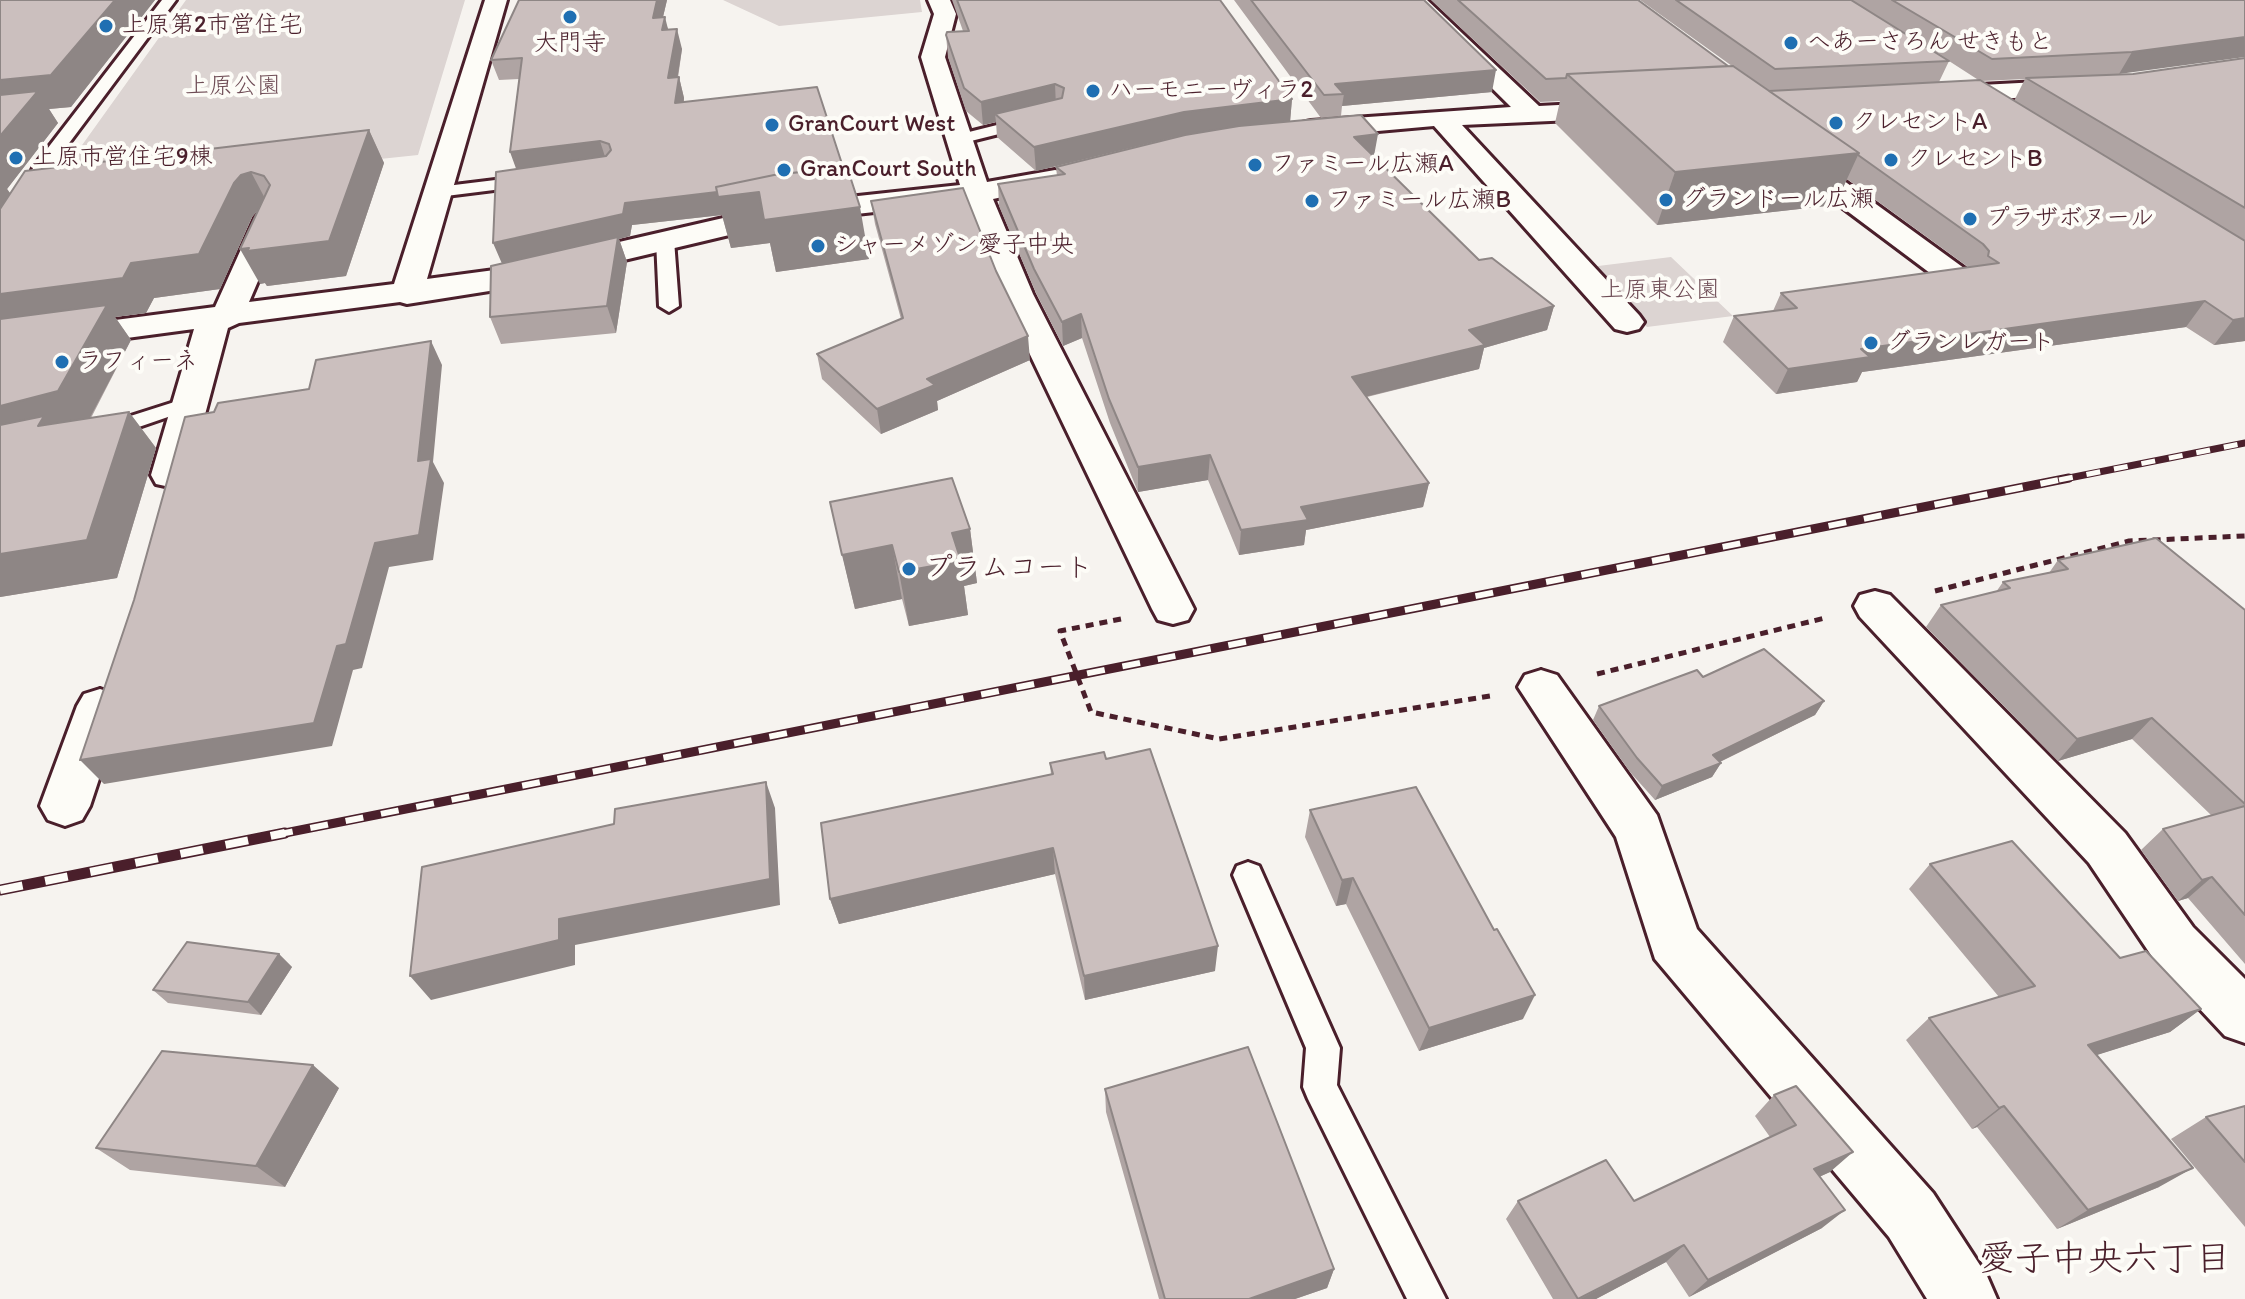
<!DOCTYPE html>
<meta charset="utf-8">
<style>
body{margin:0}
canvas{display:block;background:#f6f3ef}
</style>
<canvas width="2245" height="1299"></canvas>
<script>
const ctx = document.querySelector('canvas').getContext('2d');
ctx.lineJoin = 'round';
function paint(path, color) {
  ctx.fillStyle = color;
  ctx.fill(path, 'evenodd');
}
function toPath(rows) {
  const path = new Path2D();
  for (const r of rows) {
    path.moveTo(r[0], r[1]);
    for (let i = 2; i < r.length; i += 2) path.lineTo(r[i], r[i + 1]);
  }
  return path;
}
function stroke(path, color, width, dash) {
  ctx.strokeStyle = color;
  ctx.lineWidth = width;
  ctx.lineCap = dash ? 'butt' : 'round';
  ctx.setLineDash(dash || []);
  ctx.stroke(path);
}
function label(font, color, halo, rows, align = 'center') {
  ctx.font = font + ' Itim,"Klee One",sans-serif';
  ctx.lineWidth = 8;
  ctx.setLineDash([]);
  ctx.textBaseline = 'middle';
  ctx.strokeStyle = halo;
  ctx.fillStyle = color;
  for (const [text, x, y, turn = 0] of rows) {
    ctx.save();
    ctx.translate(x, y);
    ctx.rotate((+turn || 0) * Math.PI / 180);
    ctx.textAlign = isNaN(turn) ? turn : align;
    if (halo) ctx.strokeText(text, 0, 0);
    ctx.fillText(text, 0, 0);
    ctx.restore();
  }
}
paint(toPath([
 [186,0,465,0,418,155,47,194],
 [723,0,920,0,922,12,779,26],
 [1671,257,1733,316,1647,327,1590,267]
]), '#dcd4d2');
const service = toPath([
 [162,0,176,0,46,174,34,174,32,170,34,166,162,0],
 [1029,117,1037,122,1035,125,959,144,951,139,953,136,1029,117],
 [528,176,536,181,534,185,438,197,429,192,438,187,528,176],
 [665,235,674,240,679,306,669,312,659,306,656,240,665,235],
 [190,397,201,403,197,407,104,439,93,432,96,427,190,397],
 [1248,862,1259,866,1340,1048,1337,1085,1446,1299,1407,1299,1308,1099,1303,1087,1306,1048,1233,875,1237,866,1248,862]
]);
const minor = toPath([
 [485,0,507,0,427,279,502,269,784,204,960,185,921,57,934,14,928,0,950,0,956,14,945,57,987,182,1055,170,1065,172,1069,178,1065,184,993,199,1033,294,1194,609,1188,620,1173,624,1158,620,1152,609,1001,294,965,202,784,222,502,289,407,304,400,302,239,323,228,328,189,475,184,484,170,487,156,484,151,475,194,329,0,355,0,335,215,307,255,218,260,212,270,209,280,212,285,218,249,302,394,284,485,0],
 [1403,0,1427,0,1539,106,1617,102,1626,104,1630,110,1626,116,1617,118,1462,125,1639,315,1644,322,1639,329,1627,332,1615,329,1434,126,1311,137,1302,135,1298,129,1302,123,1311,121,1511,107,1403,0],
 [2077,80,2086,83,2090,88,2086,93,1942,103,1933,100,1929,95,1933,90,1942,87,2077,80],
 [1793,149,1803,151,1968,271,1973,278,1968,285,1957,287,1946,285,1783,163,1779,157,1783,151,1793,149],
 [1875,591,1890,595,2125,833,2193,927,2245,979,2245,1043,2225,1036,2155,961,2089,863,1860,617,1854,606,1860,595,1875,591],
 [1541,670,1557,675,1657,815,1697,929,1933,1193,1987,1276,1997,1299,1927,1299,1889,1237,1655,959,1616,837,1518,687,1525,675,1541,670],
 [100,689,116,694,123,706,90,806,82,820,65,826,48,820,40,806,77,706,84,694,100,689]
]);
stroke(service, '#4a1f2b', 6);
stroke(minor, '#4a1f2b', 6);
stroke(toPath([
 [1935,591,2129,541,2245,536],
 [1121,619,1060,631,1091,712,1219,739,1490,696],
 [1597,674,1825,618]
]), '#4a1f2b', 5, [8, 6]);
paint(service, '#fdfcf7');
paint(minor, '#fdfcf7');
const railFar2 = toPath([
 [2059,480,2245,443]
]);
const railFar1 = toPath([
 [275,835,2069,478]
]);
const rail = toPath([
 [0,890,285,833]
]);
stroke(railFar2, '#4a1f2b', 7);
stroke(railFar1, '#4a1f2b', 9);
stroke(rail, '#4a1f2b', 11);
stroke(railFar2, '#fdfcf7', 5, [14]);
stroke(railFar1, '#fdfcf7', 6, [18]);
stroke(rail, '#fdfcf7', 8, [23]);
paint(toPath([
 [0,0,155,0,71,107,49,109,58,123,7,189,10,193,369,130,384,163,346,276,267,286,265,283,260,284,258,210,252,217,220,289,154,298,146,313,115,317,131,340,91,418,129,412,156,448,117,578,0,597],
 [519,0,667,0,663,17,668,29,682,49,678,78,679,77,684,98,684,102,869,259,776,272,770,243,731,248,722,215,632,225,630,236,619,239,627,262,616,333,501,344,490,317,502,263,516,169,519,79,499,80,491,60],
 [952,0,1220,0,1292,99,1290,122,1374,156,1373,156,1479,260,1554,306,1547,330,1484,348,1479,369,1367,397,1429,483,1423,507,1306,530,1304,545,1239,555,1208,480,1138,492,1110,423,1082,338,1063,346,1036,293,999,206,998,184,1057,176,1056,167,1183,135,1036,171,997,137,996,122,983,125,966,111,948,57,946,35,963,31],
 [1234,0,1424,0,1492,92,1342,106,1341,116,1321,118],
 [1431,0,1638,0,1728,66,1732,66,1640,0,2245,0,2119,74,2133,74,2245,58,2245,341,2214,345,2186,327,1862,372,1857,382,1776,394,1723,342,1734,316,1773,311,1781,293,1968,267,1847,179,1835,205,1657,225,1555,123,1560,101,1540,102],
 [1949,61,1980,81,1939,82],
 [2025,79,2014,101,1981,81],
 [871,201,1030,360,937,401,938,410,881,434,822,379,817,354,901,319,875,224],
 [830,502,970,529,977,583,964,586,968,615,909,626,902,599,855,609],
 [2058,560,2245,610,2245,964,2188,898,2178,901,2141,850,2163,829,2211,815,2132,739,2058,761,1926,627,1941,605,1996,592,2003,582,2049,573],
 [1703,677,1824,701,1815,715,1720,762,1721,763,1712,777,1655,800,1630,772,1593,720,1599,706],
 [1106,759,1215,971,1085,1000,1055,874,839,924,830,899,1051,775,1050,763],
 [1310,810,1494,930,1523,1019,1419,1051,1346,904,1336,906,1305,837],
 [1930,864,2120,958,2201,1009,2170,1032,2096,1055,2159,1187,2057,1229,1977,1127,1972,1129,1906,1040,1929,1018,1999,997,1909,889],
 [279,954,292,967,261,1015,168,1003,153,990],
 [339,1088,285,1187,130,1170,96,1148],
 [1105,1089,1334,1269,1327,1288,1295,1299,1159,1299,1106,1112],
 [1774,1095,1830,1172,1819,1177,1822,1228,1689,1297,1666,1262,1596,1299,1553,1299,1506,1219,1518,1201,1634,1201,1770,1137,1755,1116],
 [2245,1106,2245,1227,2171,1139,2206,1117]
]), '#afa4a3');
paint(toPath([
 [115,0,155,0,71,107,49,109,58,123,7,189,15,200,0,224,0,80],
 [657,0,667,0,658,38,653,18],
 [665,17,670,37,662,30],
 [677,29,682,49,674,99,668,78],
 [2245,37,2245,57,2119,74,2132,52],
 [1496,70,1492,92,1342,106,1344,94,1335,84],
 [679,77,684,98,681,124,675,103],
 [1055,84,1056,107,995,114,996,122,983,125,981,102],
 [1292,99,1290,122,1183,135,1036,171,1034,147,1184,112],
 [369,130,384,163,346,276,267,286,265,283,260,284,240,249],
 [1378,134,1374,156,1351,159,1354,137],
 [600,141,607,163,518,174,510,152],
 [1859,153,1835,205,1657,225,1675,172],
 [251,172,269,206,259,209,252,217,220,289,154,298,146,313,115,317,131,340,85,427,0,451,0,294,131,263,234,183,241,175],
 [779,179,860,207,869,259,776,272,770,243,731,248,722,215,632,225,630,236,619,239,627,262,616,333,607,306,503,266,493,243,625,203],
 [2205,301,2186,327,1862,372,1857,382,1776,394,1788,369,1861,349],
 [1554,306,1547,330,1484,348,1479,369,1348,401,1352,377,1469,330],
 [1081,314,1082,338,1063,346,1062,322],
 [2245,318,2245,341,2214,345,2233,320],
 [1028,336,1030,360,937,401,938,410,881,434,877,409,927,379],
 [431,341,442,365,433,462,444,483,433,560,389,567,362,668,353,670,332,746,104,784,80,760,337,646,375,543,418,461],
 [129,412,156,448,117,578,0,597,0,554],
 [1210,455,1208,480,1138,492,1138,467],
 [1429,483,1423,507,1306,530,1304,545,1239,555,1241,530,1301,507],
 [970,529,977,583,964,586,968,615,909,626,899,572,952,533],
 [892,545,902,599,855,609,842,555],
 [1824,701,1815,715,1705,769,1713,755],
 [2152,718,2132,739,2058,761,2077,739],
 [1721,763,1712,777,1655,800,1662,786],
 [766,782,775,808,780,905,575,945,575,965,431,1000,410,976,559,919],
 [1053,848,1055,874,839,924,830,899],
 [2212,877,2188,898,2178,901,2202,880],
 [1353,878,1346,904,1336,906,1342,880],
 [1218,946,1215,971,1085,1000,1084,976],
 [279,954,292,967,261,1015,248,1002],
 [1535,995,1523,1019,1419,1051,1429,1028],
 [2201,1009,2170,1032,2059,1067,2088,1045],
 [313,1065,339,1088,285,1187,256,1166],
 [2004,1106,1977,1127,1972,1129,1999,1108],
 [1853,1152,1830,1172,1792,1189,1814,1169],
 [2193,1168,2159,1187,2057,1229,2088,1210],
 [1845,1210,1822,1228,1689,1297,1708,1280],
 [1684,1245,1666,1262,1596,1299,1580,1299],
 [1334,1269,1327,1288,1295,1299,1249,1299]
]), '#8e8685');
const building = toPath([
 [0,0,115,0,51,75,0,80,0,0],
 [519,0,657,0,653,18,665,17,662,30,677,29,668,78,679,77,675,103,817,87,843,167,774,175,716,187,717,192,625,203,623,214,493,243,496,172,606,156,611,150,609,144,600,141,510,152,522,58,491,60,519,0],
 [957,0,1220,0,1292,99,1184,112,1034,147,995,114,1062,98,1064,88,1055,84,981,102,964,88,946,35,947,32,969,31,957,0],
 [1251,0,1424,0,1496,70,1335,84,1344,94,1324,95,1251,0],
 [1458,0,1638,0,1728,66,1567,74,1566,78,1546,79,1458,0],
 [1676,0,1851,0,1949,61,1775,69,1676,0],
 [1892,0,2245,0,2245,37,2132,52,1992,59,1892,0],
 [2245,58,2245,208,2026,78,2133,74,2245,58],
 [1733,66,1859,153,1675,172,1567,74,1733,66],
 [1980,80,2245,241,2245,318,2233,320,2205,301,1861,349,1870,357,1788,369,1734,316,1797,308,1781,293,1999,263,1988,256,1989,251,1983,244,1858,155,1859,153,1769,91,1980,80],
 [38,91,0,136,0,95,38,91],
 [1361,115,1378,134,1354,137,1479,260,1492,258,1554,306,1469,330,1485,345,1352,377,1429,483,1301,507,1308,520,1241,530,1210,455,1138,467,1109,399,1081,314,1062,322,1034,269,998,184,1065,174,1056,167,1185,135,1239,126,1361,115],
 [369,130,329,241,247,251,249,248,240,249,270,185,264,176,251,172,241,175,234,183,199,254,131,263,123,278,0,294,0,209,25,171,369,130],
 [847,167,860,207,764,220,759,192,718,197,716,187,774,175,847,167],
 [963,188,996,271,1028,336,927,379,935,385,877,409,817,354,903,318,871,201,963,188],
 [618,237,607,306,490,317,491,266,618,237],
 [107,305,58,391,0,406,0,319,107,305],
 [431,341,418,461,431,459,419,535,375,543,346,644,337,646,314,723,80,760,134,600,185,417,214,412,218,403,309,389,316,360,431,341],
 [129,412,87,540,0,554,0,425,44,416,38,426,129,412],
 [952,478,970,529,952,533,961,561,899,572,892,545,842,555,830,502,952,478],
 [2156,538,2245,610,2245,804,2152,718,2077,739,1941,605,2010,588,2003,582,2068,569,2058,560,2156,538],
 [1764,649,1824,701,1713,755,1721,763,1662,786,1637,758,1599,706,1697,670,1703,677,1764,649],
 [1150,749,1218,946,1084,976,1053,848,830,899,821,823,1053,774,1050,763,1104,752,1106,759,1150,749],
 [766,782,770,879,559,919,559,940,410,976,422,867,614,824,615,809,766,782],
 [1416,787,1494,930,1497,929,1535,995,1429,1028,1353,878,1342,880,1310,810,1416,787],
 [2245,806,2245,915,2212,877,2202,880,2163,829,2245,806],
 [2012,841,2120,958,2146,951,2201,1009,2088,1045,2193,1168,2088,1210,2004,1106,1999,1108,1929,1018,2035,986,1930,864,2012,841],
 [187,942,279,954,248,1002,153,990,187,942],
 [1248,1047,1334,1269,1249,1299,1165,1299,1105,1089,1248,1047],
 [162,1051,313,1065,256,1166,96,1148,162,1051],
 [1796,1086,1853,1152,1814,1169,1845,1210,1708,1280,1684,1245,1578,1299,1518,1201,1606,1160,1634,1201,1796,1125,1774,1095,1796,1086],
 [2245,1106,2245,1162,2206,1117,2245,1106]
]);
paint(building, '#cbbfbe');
stroke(building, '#8e8685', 2);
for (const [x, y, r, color] of [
 [570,17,8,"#1f6fb2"],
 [106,26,8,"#1f6fb2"],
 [1791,43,8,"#1f6fb2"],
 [1093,91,8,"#1f6fb2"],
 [1836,123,8,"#1f6fb2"],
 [772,125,8,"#1f6fb2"],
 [16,158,8,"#1f6fb2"],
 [1891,160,8,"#1f6fb2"],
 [1255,165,8,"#1f6fb2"],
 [784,170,8,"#1f6fb2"],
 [1666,200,8,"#1f6fb2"],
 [1312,201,8,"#1f6fb2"],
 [1970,219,8,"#1f6fb2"],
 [818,246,8,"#1f6fb2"],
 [1871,343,8,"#1f6fb2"],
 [62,362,8,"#1f6fb2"],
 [909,569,8,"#1f6fb2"]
]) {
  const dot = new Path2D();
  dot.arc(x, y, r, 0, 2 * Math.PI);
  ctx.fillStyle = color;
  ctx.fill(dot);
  stroke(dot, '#fdfcf7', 3);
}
label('24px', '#4a1f2b', '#fdfcf7', [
 ["上原第2市営住宅",122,26],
 ["へあーさろん せきもと",1807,43],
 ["大門寺",570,44,"center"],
 ["ハーモニーヴィラ2",1109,91],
 ["クレセントA",1852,123],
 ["GranCourt West",788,125],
 ["上原市営住宅9棟",32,158],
 ["クレセントB",1907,160],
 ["ファミール広瀬A",1271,165],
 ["GranCourt South",800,170],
 ["グランドール広瀬",1682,200],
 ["ファミール広瀬B",1328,201],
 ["プラザボヌール",1986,219],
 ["シャーメゾン愛子中央",834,246],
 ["グランレガート",1887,343],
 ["ラフィーネ",78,362]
], 'left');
label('24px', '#6e4c55', '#fdfcf7', [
 ["上原公園",233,87],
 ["上原東公園",1660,291]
]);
label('28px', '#4a1f2b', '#fdfcf7', [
 ["プラムコート",925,569]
], 'left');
label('36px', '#4a1f2b', '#fdfcf7', [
 ["愛子中央六丁目",2105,1261]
]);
</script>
